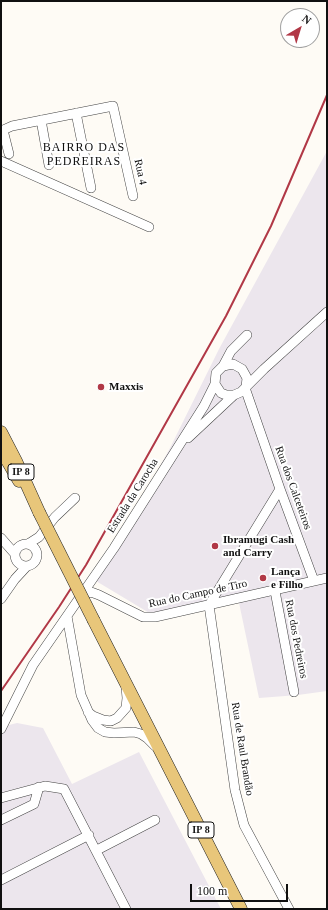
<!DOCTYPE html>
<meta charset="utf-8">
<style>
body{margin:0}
#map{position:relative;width:328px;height:910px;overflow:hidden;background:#fefbf5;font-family:Georgia,serif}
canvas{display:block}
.frame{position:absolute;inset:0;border:2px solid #101010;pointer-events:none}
.north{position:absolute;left:280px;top:8px;width:40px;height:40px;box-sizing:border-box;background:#fff;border:1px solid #9f9f9f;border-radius:50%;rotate:38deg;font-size:11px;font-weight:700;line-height:16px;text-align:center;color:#101010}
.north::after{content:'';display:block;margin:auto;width:14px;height:18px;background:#b13846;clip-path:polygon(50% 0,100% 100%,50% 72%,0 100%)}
.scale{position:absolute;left:190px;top:884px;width:98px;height:18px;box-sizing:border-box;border:2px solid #101010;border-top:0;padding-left:5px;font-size:12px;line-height:14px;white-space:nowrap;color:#101010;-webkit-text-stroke:3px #fff;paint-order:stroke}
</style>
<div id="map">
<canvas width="328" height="910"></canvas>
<div class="frame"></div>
<div class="north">N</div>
<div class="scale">100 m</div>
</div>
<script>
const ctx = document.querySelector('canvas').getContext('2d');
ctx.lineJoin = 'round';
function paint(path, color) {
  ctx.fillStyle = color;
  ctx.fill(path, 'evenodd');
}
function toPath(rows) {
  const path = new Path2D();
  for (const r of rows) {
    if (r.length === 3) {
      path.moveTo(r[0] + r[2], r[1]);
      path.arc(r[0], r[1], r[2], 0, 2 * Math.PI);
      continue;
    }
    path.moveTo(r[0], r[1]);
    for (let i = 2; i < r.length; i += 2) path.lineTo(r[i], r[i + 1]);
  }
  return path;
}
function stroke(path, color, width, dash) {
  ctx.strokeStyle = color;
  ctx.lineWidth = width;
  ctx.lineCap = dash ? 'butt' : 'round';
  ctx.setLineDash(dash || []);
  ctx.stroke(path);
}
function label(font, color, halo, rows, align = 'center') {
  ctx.font = font + ' Georgia,serif';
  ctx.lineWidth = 4;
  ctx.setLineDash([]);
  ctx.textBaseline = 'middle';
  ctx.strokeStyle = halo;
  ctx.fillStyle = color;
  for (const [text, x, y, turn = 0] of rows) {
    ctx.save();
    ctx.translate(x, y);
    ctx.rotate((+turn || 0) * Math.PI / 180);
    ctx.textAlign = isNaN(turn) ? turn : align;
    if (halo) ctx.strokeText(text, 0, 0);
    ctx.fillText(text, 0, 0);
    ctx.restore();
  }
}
paint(toPath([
 [327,151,327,691,298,695,259,698,238,598,151,614,96,581,170,448,219,349],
 [17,723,43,728,72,784,139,752,221,909,1,909,1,727]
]), '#ece6ed');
const minor = toPath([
 [76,113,91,188],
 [41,120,49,165],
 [3,130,9,154],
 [1,131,12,126,113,106,133,196],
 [1,161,149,227],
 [223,366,231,351,247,335],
 [245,388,280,489,314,581],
 [234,395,226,395,221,393,215,384,216,373,223,366,233,364,242,369,247,378,246,387],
 [188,438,234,395,241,392,264,369,327,312],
 [1,538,15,554],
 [26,555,11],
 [28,544,39,537,55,517,75,498],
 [275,591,294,692],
 [81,597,85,594,91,592,99,595,143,617,155,617,327,578],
 [1,599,15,579,27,566],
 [209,605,235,790,244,825,289,909],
 [209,605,280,489],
 [67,616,81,695,92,720,98,728,105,732,114,733,134,732,141,734,147,738,155,746],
 [88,712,93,716,103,720,111,721,117,718,126,708,127,698,126,687],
 [1,729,33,665,114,548,204,406,215,384],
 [1,798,45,786,64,789,126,909],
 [1,820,34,804,39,787],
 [97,850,155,820],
 [1,880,89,835]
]);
const major = toPath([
 [1,432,16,461,39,512],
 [1,450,19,481],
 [94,621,241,909]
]);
stroke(minor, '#434343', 10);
stroke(major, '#212121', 13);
stroke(minor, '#fff', 9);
stroke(major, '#e8c67a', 12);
stroke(toPath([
 [1,691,59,607,86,565,226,316,271,226,327,95]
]), '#b13846', 2);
const majorBridge = toPath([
 [39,512,94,621]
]);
stroke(majorBridge, '#212121', 13, []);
stroke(majorBridge, '#e8c67a', 12);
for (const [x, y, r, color] of [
 [101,387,4,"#b13846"],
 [215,546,4,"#b13846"],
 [263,578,4,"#b13846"]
]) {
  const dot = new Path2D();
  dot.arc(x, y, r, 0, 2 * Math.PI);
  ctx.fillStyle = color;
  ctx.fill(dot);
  stroke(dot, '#fff', 1.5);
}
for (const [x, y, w] of [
 [21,472,26],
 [201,830,26]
]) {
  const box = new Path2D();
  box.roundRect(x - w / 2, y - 8, w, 16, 3);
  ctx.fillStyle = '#fff';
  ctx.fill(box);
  stroke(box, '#101010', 1);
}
label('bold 10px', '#101010', null, [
 ["IP 8",21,472],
 ["IP 8",201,830]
]);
label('11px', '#101010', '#fff', [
 ["Rua 4",140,172,78],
 ["Rua dos Calceteiros",293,488,70],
 ["Estrada da Carocha",133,496,-58],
 ["Rua do Campo de Tiro",198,594,-12],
 ["Rua dos Pedreiros",296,639,79],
 ["Rua de Raul Brandão",242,749,81]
]);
label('bold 11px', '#101010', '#fff', [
 ["Maxxis",109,387],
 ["Ibramugi Cash",223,540],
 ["and Carry",223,553],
 ["Lança",271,572],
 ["e Filho",271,585]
], 'left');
ctx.letterSpacing = '1px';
label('12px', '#101010', '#fff', [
 ["BAIRRO DAS",84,148],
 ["PEDREIRAS",84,162]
]);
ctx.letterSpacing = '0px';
</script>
